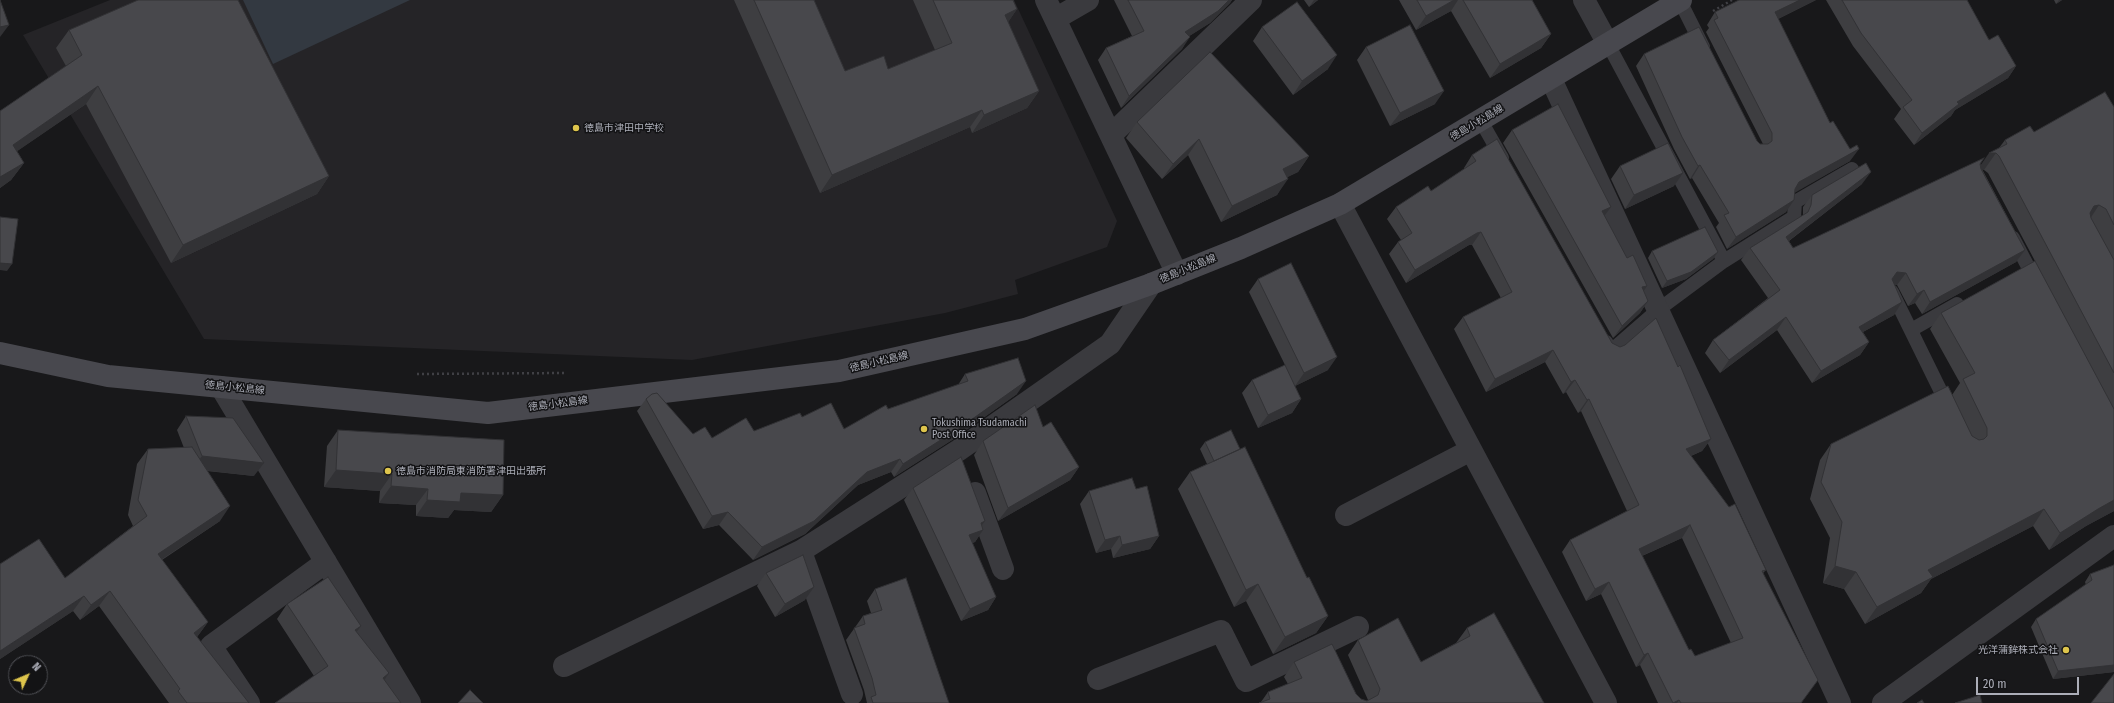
<!DOCTYPE html>
<meta charset="utf-8">
<style>
body{margin:0}
#map{position:relative;width:2114px;height:703px;overflow:hidden;background:#18181a;font-family:"Fira Sans Condensed",sans-serif}
canvas{display:block}
.north{position:absolute;left:8px;top:655px;width:40px;height:40px;box-sizing:border-box;background:#131315;border:1px solid #505156;border-radius:50%;rotate:46deg;font-size:11px;font-weight:700;line-height:16px;text-align:center;color:#acaeb8}
.north::after{content:'';display:block;margin:auto;width:14px;height:18px;background:#dec54c;clip-path:polygon(50% 0,100% 100%,50% 72%,0 100%)}
.scale{position:absolute;left:1976px;top:677px;width:103px;height:18px;box-sizing:border-box;border:2px solid #acaeb8;border-top:0;padding-left:5px;font-size:12px;line-height:14px;white-space:nowrap;color:#acaeb8;-webkit-text-stroke:3px #131315;paint-order:stroke}
</style>
<div id="map">
<canvas width="2114" height="703"></canvas>
<div class="north">N</div>
<div class="scale">20 m</div>
</div>
<script>
const ctx = document.querySelector('canvas').getContext('2d');
ctx.lineJoin = 'round';
function paint(path, color) {
  ctx.fillStyle = color;
  ctx.fill(path, 'evenodd');
}
function toPath(rows) {
  const path = new Path2D();
  for (const r of rows) {
    path.moveTo(r[0], r[1]);
    for (let i = 2; i < r.length; i += 2) path.lineTo(r[i], r[i + 1]);
  }
  return path;
}
function stroke(path, color, width, dash) {
  ctx.strokeStyle = color;
  ctx.lineWidth = width;
  ctx.lineCap = dash ? 'butt' : 'round';
  ctx.setLineDash(dash || []);
  ctx.stroke(path);
}
function label(font, color, halo, rows, align = 'center') {
  ctx.font = font + ' "Fira Sans Condensed","Noto Sans JP",sans-serif';
  ctx.lineWidth = 3;
  ctx.setLineDash([]);
  ctx.textBaseline = 'middle';
  ctx.strokeStyle = halo;
  ctx.fillStyle = color;
  for (const [text, x, y, turn = 0] of rows) {
    ctx.save();
    ctx.translate(x, y);
    ctx.rotate((+turn || 0) * Math.PI / 180);
    ctx.textAlign = isNaN(turn) ? turn : align;
    if (halo) ctx.strokeText(text, 0, 0);
    ctx.fillText(text, 0, 0);
    ctx.restore();
  }
}
paint(toPath([
 [110,0,1014,0,1117,221,1107,247,1015,280,1018,294,945,313,692,360,204,339,23,35]
]), '#252427');
paint(toPath([
 [243,0,410,0,273,64]
]), '#333941');
stroke(toPath([
 [1713,11,1732,0],
 [417,374,564,373]
]), '#404045', 2.5, [2, 3]);
stroke(toPath([
 [1680,1,1703,47],
 [1608,44,1724,261],
 [1481,121,1502,158],
 [2013,238,2036,282],
 [1892,292,1948,406],
 [1911,330,1957,304],
 [1606,342,1611,351,1658,310,1724,261,1794,217,1795,202,1852,169]
]), '#3a3a3e', 14);
stroke(toPath([
 [1046,0,1177,274],
 [1584,0,1608,44],
 [1055,19,1088,0],
 [1551,79,1840,703],
 [1111,135,1251,0],
 [1340,204,1606,703],
 [221,387,410,703],
 [975,493,1003,569],
 [1346,515,1471,450],
 [804,560,852,694],
 [564,666,801,551,959,450,1110,344,1151,284],
 [1098,679,1221,631,1246,681,1358,627],
 [249,703,211,646,326,562],
 [1883,703,2114,536]
]), '#3a3a3e', 22);
stroke(toPath([
 [0,353,108,376,488,413,839,371,1025,329,1151,284,1241,248,1340,204,1681,0]
]), '#48484e', 22);
paint(toPath([
 [734,0,814,0,845,71,888,69,935,50,913,0,1013,0,1017,9,1008,22,1039,91,1027,108,972,133,970,127,820,193],
 [1114,0,1232,0,1230,3,1210,23,1189,36,1182,49,1121,108,1098,60,1106,48,1132,36],
 [1304,0,1318,0,1309,7],
 [1399,0,1532,0,1551,34,1541,48,1490,78,1451,11,1416,30],
 [1816,0,1778,19,1830,123,1850,161,1795,192,1786,212,1727,249,1716,227,1719,223,1692,178,1690,179,1674,149,1636,66,1644,54,1757,141,1760,144,1763,144,1706,32,1709,28,1707,25,1715,12],
 [1826,0,1967,0,1989,40,2016,66,2008,78,1955,110,1951,116,1914,145,1894,119,1901,109,1853,46],
 [2054,0,2062,0,2056,4],
 [1262,27,1328,69,1293,95,1253,41],
 [69,30,329,176,317,194,171,263,86,104,17,151,24,163,11,180,0,188,0,111,66,66,56,48],
 [1366,47,1435,104,1390,126,1357,60],
 [2114,107,2114,511,2086,526,2049,550,2033,526,1931,579,1921,593,1865,624,1844,589,1823,583,1830,538,1810,499,1820,460,1831,444,1952,395,1960,383,1930,329,1941,313,2035,261,1988,173,1984,170,1982,169,2025,250,2016,262,1922,314,1915,303,1908,306,1897,285,1895,285,1902,302,1894,315,1863,332,1869,342,1860,355,1812,383,1777,330,1720,373,1705,353,1713,340,1768,298,1741,260,1750,248,1803,215,1803,207,1812,195,1862,184,1789,241,1793,248,1980,164,1981,165,1999,148,2005,140,2034,132],
 [1137,122,1309,156,1298,172,1287,177,1277,195,1221,222,1188,155,1162,179,1126,138],
 [1512,130,1604,216,1644,290,1648,301,1640,313,1613,338,1503,143],
 [1472,155,1612,343,1711,439,1702,451,1691,456,1766,570,1763,573,1809,692,1801,703,1658,703,1640,665,1636,667,1601,594,1586,601,1562,552,1570,540,1627,511,1581,411,1578,413,1566,392,1563,394,1545,362,1486,392,1454,329,1463,317,1501,298,1472,245,1469,245,1406,283,1389,254,1398,242,1401,240,1387,219,1396,207,1431,191,1464,169,1464,168],
 [1682,538,1731,643,1695,656,1689,650,1642,556],
 [1620,166,1674,186,1625,209,1611,179],
 [1652,251,1718,252,1713,259,1686,279,1662,288,1648,258],
 [1258,279,1328,370,1295,386,1301,399,1292,413,1258,428,1242,393,1252,380,1285,365,1249,292],
 [965,374,1017,394,952,440,894,477,891,472,858,485,805,534,753,560,719,525,703,529,637,411,646,399,693,434,712,438,754,431,802,417,844,429,888,409,958,385],
 [186,416,254,476,207,471,220,521,162,560,208,622,197,637,249,703,169,703,99,606,80,620,73,611,0,659,0,564,65,578,133,526,128,515,137,464,148,449,184,448,177,430],
 [1043,427,1079,467,1070,480,998,521,974,455,983,441],
 [338,430,503,495,491,512,454,510,448,518,416,516,416,505,379,503,380,491,324,487,327,446],
 [1205,442,1240,449,1307,578,1328,616,1316,633,1273,654,1246,601,1234,607,1178,489,1190,472,1207,464,1200,449],
 [913,488,985,521,982,525,983,530,975,542,972,543,996,597,988,610,961,621,904,500],
 [1136,489,1159,536,1150,549,1113,558,1111,549,1096,553,1080,504,1089,491],
 [2114,565,2114,672,2053,679,2031,627,2036,619,2086,585,2085,582,2090,574],
 [766,573,805,600,775,617,757,586],
 [875,589,949,703,867,703,864,690,846,640,863,616,871,613,867,601],
 [287,604,357,633,389,673,384,680,314,676,277,619],
 [1467,628,1544,703,1261,702,1268,692,1288,684,1284,677,1294,662,1361,699,1367,701,1368,700,1348,655,1358,640,1421,662,1456,643]
]), '#3e3e41');
paint(toPath([
 [1229,0,1232,0,1230,3,1210,23,1177,44,1185,32],
 [1314,0,1318,0,1309,7],
 [1454,0,1458,0,1451,11,1416,30,1426,16],
 [1800,0,1816,0,1766,25,1775,12],
 [2059,0,2062,0,2056,4],
 [1017,9,1005,27,1005,15],
 [9,25,0,37,0,27],
 [1551,34,1541,48,1490,78,1500,64],
 [1190,37,1182,49,1121,108,1129,96],
 [1337,55,1328,69,1293,95,1302,81],
 [2016,66,2008,78,1955,110,1951,116,1914,145,1922,133,1957,102],
 [98,86,86,104,0,163,13,145],
 [1039,91,1027,108,972,133,984,115],
 [1444,91,1435,104,1390,126,1400,113],
 [982,110,970,127,820,193,832,175],
 [1199,139,1188,155,1162,179,1173,164],
 [1859,149,1850,161,1791,195,1799,182],
 [1989,153,1996,153,1984,170,1978,169],
 [1309,156,1298,172,1272,185,1283,169],
 [24,163,11,180,0,188,0,177],
 [1700,165,1692,178,1690,179,1698,166],
 [1871,172,1862,184,1778,249,1786,237],
 [1683,173,1674,186,1625,209,1634,195],
 [329,176,317,194,171,263,183,245],
 [1288,179,1277,195,1221,222,1232,206],
 [1794,200,1786,212,1727,249,1736,237],
 [2099,205,2088,222,2083,223,2094,206],
 [1611,207,1602,219,1602,211],
 [1481,232,1472,245,1469,245,1406,283,1415,270,1477,233],
 [2025,250,2016,262,1922,314,1930,302],
 [1718,252,1713,259,1686,279,1662,288,1667,281],
 [0,263,12,264,7,271,0,270],
 [1897,272,1906,273,1897,285,1888,285],
 [1647,286,1639,298,1642,287],
 [1924,290,1915,303,1908,306,1917,294],
 [1648,301,1640,313,1613,338,1622,326],
 [1902,302,1894,315,1850,339,1859,327],
 [1786,317,1777,330,1720,373,1729,360],
 [1869,342,1860,355,1812,383,1821,371],
 [1553,350,1545,362,1486,392,1495,379],
 [1337,357,1328,370,1295,386,1304,373],
 [1575,380,1566,392,1563,394,1571,382],
 [1026,381,1017,394,952,440,894,477,903,464],
 [1301,399,1292,413,1258,428,1268,415],
 [1589,399,1581,411,1578,413,1587,400],
 [1711,439,1702,451,1678,461,1686,449],
 [202,456,264,463,254,476,192,469],
 [900,459,891,472,858,485,805,534,753,560,762,547,867,472],
 [1079,467,1070,480,998,521,1008,508],
 [336,470,392,474,380,491,324,487],
 [391,486,428,489,416,505,379,503],
 [461,493,503,495,491,512,454,510,448,518,416,516,427,500],
 [2114,500,2114,511,2086,526,2049,550,2060,533,2098,509],
 [230,506,220,521,147,569,158,554],
 [2044,509,2033,526,1931,579,1921,593,1865,624,1877,607,1928,570],
 [728,512,719,525,703,529,712,516],
 [985,521,977,532,983,530,975,542,960,547,969,535,981,523],
 [1690,525,1682,538,1630,561,1639,549],
 [1120,536,1111,549,1096,553,1105,540],
 [1159,536,1150,549,1113,558,1122,545],
 [1835,566,1856,572,1844,589,1823,583],
 [1609,582,1601,594,1586,601,1595,589],
 [1258,584,1246,601,1234,607,1246,590],
 [814,587,805,600,775,617,785,604],
 [110,591,99,606,80,620,91,605],
 [84,596,73,611,0,659,0,651],
 [996,597,988,610,961,621,970,609],
 [1328,616,1316,633,1273,654,1285,637],
 [208,622,197,637,194,633],
 [361,626,350,641,355,630],
 [1648,653,1640,665,1636,667,1644,655],
 [2114,665,2114,672,2053,679,2058,671],
 [389,673,379,688,383,678],
 [1679,700,1677,703,1673,703]
]), '#323235');
const building = toPath([
 [0,0,9,25,0,27,0,0],
 [138,0,238,0,329,176,183,245,98,86,13,145,24,163,0,177,0,111,82,55,69,30,138,0],
 [754,0,814,0,845,71,884,56,888,69,952,43,933,0,1013,0,1017,9,1005,15,1039,91,984,115,982,110,832,175,754,0],
 [1128,0,1229,0,1218,11,1185,32,1190,37,1129,96,1106,48,1144,31,1128,0],
 [1417,0,1454,0,1426,16,1417,0],
 [1463,0,1532,0,1551,34,1500,64,1463,0],
 [1739,0,1800,0,1775,12,1830,123,1833,121,1850,149,1857,145,1859,149,1799,182,1795,189,1794,200,1736,237,1724,215,1729,213,1700,165,1698,166,1682,137,1644,54,1699,27,1757,141,1760,144,1768,144,1772,141,1772,133,1714,20,1718,18,1715,12,1739,0],
 [1842,0,1967,0,1989,40,1998,35,2016,66,1957,102,1959,104,1922,133,1903,107,1912,100,1861,33,1842,0],
 [1297,2,1337,55,1302,81,1262,27,1297,2],
 [1410,25,1444,91,1400,113,1366,47,1410,25],
 [1210,52,1309,156,1283,169,1288,179,1232,206,1199,139,1173,164,1137,122,1210,52],
 [2105,92,2114,107,2114,225,2106,209,2099,205,2094,206,2090,213,2091,218,2114,260,2114,373,1999,156,1996,153,1989,153,2007,144,2005,140,2030,126,2034,132,2105,92],
 [1558,104,1611,207,1602,211,1627,258,1633,255,1647,286,1642,287,1648,301,1622,326,1512,130,1558,104],
 [1497,139,1612,343,1620,347,1625,345,1656,318,1678,367,1680,365,1711,439,1686,449,1729,507,1735,504,1766,570,1762,571,1818,680,1801,703,1681,703,1679,700,1673,703,1648,653,1644,655,1609,582,1595,589,1570,540,1639,505,1589,399,1587,400,1575,380,1571,382,1553,350,1495,379,1463,317,1512,292,1481,232,1477,233,1415,270,1398,242,1412,233,1396,207,1428,186,1431,191,1476,161,1472,155,1497,139],
 [1690,525,1743,638,1695,656,1691,649,1689,650,1639,549,1690,525],
 [1668,143,1683,173,1634,195,1620,166,1668,143],
 [1984,158,1980,164,1981,169,2025,250,1930,302,1924,290,1917,294,1906,273,1897,272,1892,279,1902,302,1859,327,1869,342,1821,371,1786,317,1729,360,1713,340,1780,290,1750,248,1808,212,1811,205,1812,195,1866,163,1871,172,1786,237,1793,248,1984,158],
 [0,217,18,219,12,264,0,263,0,217],
 [1705,227,1718,252,1691,272,1667,281,1652,251,1705,227],
 [2035,261,2114,409,2114,500,2098,509,2060,533,2044,509,1928,570,1933,577,1877,607,1856,572,1835,566,1842,522,1821,482,1831,444,1948,386,1972,436,1979,440,1984,439,1987,436,1987,428,1963,379,1975,373,1941,313,2035,261],
 [1291,263,1337,357,1304,373,1258,279,1291,263],
 [1018,358,1026,381,961,427,903,464,900,459,867,472,814,521,762,547,728,512,712,516,646,399,652,394,657,393,693,434,705,427,712,438,746,418,754,431,800,413,802,417,831,403,844,429,886,405,888,409,968,381,965,374,1018,358],
 [1285,365,1301,399,1268,415,1252,380,1285,365],
 [1035,405,1043,427,1051,422,1079,467,1008,508,983,441,1035,405],
 [186,416,233,418,264,463,202,456,186,416],
 [338,430,504,440,503,495,461,493,460,502,427,500,428,489,391,486,392,474,336,470,338,430],
 [1231,430,1240,449,1214,461,1205,442,1231,430],
 [192,447,230,506,158,554,208,622,194,633,249,703,187,703,178,691,180,689,110,591,91,605,84,596,0,651,0,564,39,539,65,578,147,516,138,500,148,449,192,447],
 [1245,447,1307,578,1309,577,1328,616,1285,637,1258,584,1246,590,1190,472,1245,447],
 [961,457,985,521,981,523,983,530,969,535,996,597,970,609,913,488,961,457],
 [1132,478,1136,489,1147,486,1159,536,1122,545,1120,536,1105,540,1089,491,1132,478],
 [803,555,814,587,785,604,766,573,803,555],
 [2114,565,2114,665,2058,671,2036,619,2092,580,2090,574,2114,565],
 [328,577,361,626,355,630,389,673,383,678,401,703,275,703,328,666,287,604,328,577],
 [906,578,949,703,873,703,871,697,876,695,872,678,854,628,865,624,863,616,882,610,875,589,906,578],
 [1494,613,1544,703,1259,703,1270,699,1268,692,1302,678,1294,662,1332,644,1356,694,1361,699,1367,701,1378,695,1380,689,1358,640,1398,618,1421,662,1470,636,1467,628,1494,613],
 [2114,674,2114,703,2091,703,2114,674],
 [470,690,483,703,458,703,470,690],
 [1980,695,1982,703,1955,703,1980,695],
 [1922,700,1924,703,1917,703,1922,700]
]);
paint(building, '#48484c');
stroke(building, '#323235', 1);
for (const [x, y, r, color] of [
 [576,128,4,"#dec54c"],
 [924,429,4,"#dec54c"],
 [388,471,4,"#dec54c"],
 [2066,650,4,"#dec54c"]
]) {
  const dot = new Path2D();
  dot.arc(x, y, r, 0, 2 * Math.PI);
  ctx.fillStyle = color;
  ctx.fill(dot);
  stroke(dot, '#131315', 1.5);
}
label('10px', '#acaeb8', '#131315', [
 ["徳島小松島線",1477,123,-31],
 ["徳島小松島線",1188,269,-22],
 ["徳島小松島線",879,362,-13],
 ["徳島小松島線",235,388,6],
 ["徳島小松島線",558,404,-7]
]);
label('10px', '#acaeb8', '#131315', [
 ["徳島市津田中学校",584,128],
 ["Tokushima Tsudamachi",932,423],
 ["Post Office",932,435],
 ["徳島市消防局東消防署津田出張所",396,471],
 ["光洋蒲鉾株式会社",2058,650,"right"]
], 'left');
</script>
